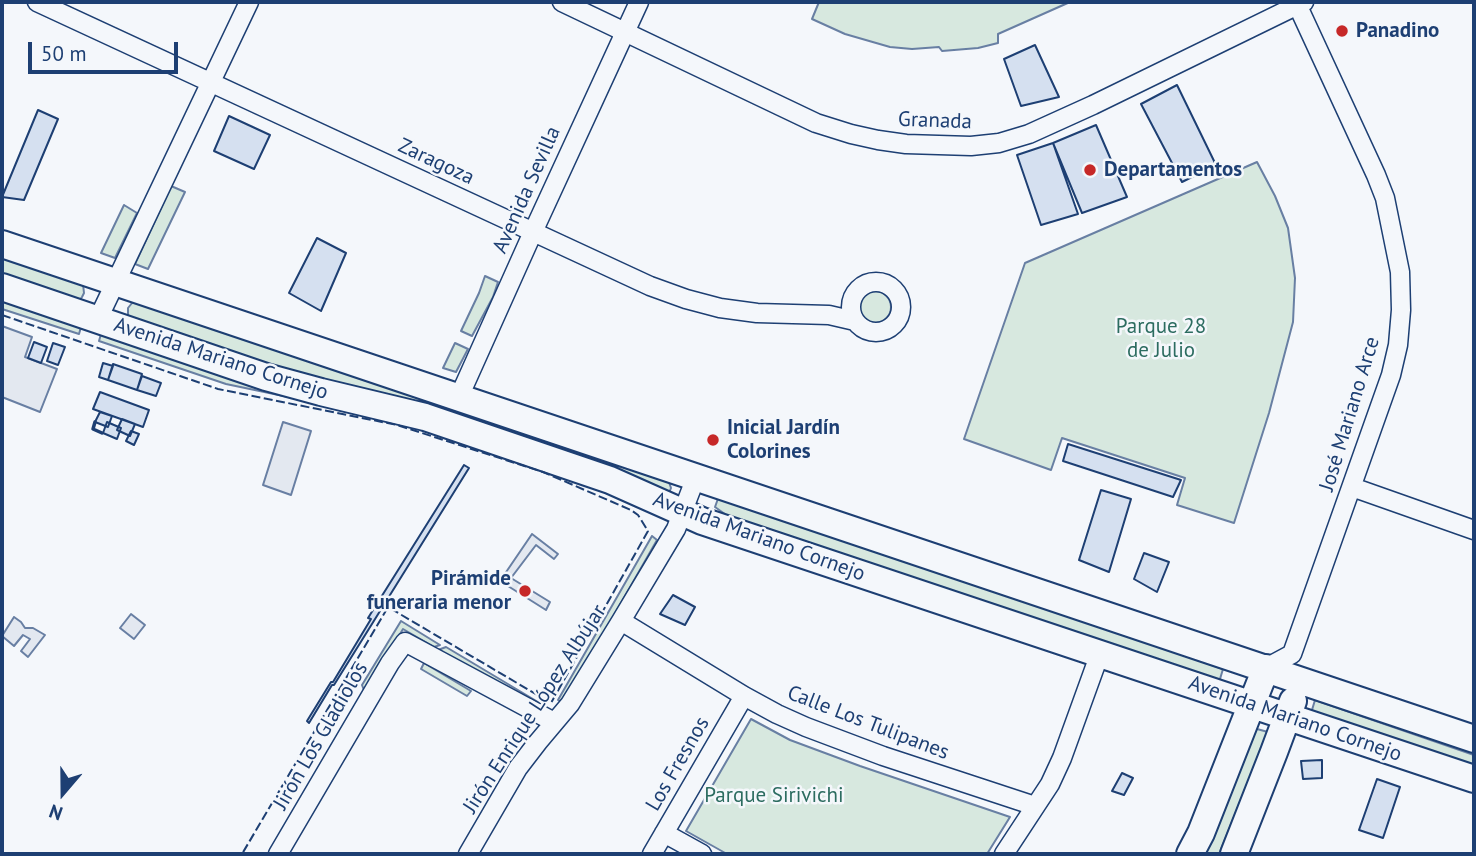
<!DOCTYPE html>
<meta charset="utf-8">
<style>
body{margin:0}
#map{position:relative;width:1476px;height:856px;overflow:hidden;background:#f4f7fb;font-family:"PT Sans",sans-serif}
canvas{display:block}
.frame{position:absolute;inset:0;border:4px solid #1d3f73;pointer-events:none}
.north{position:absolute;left:28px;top:758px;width:70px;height:70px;-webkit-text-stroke:5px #f4f7fb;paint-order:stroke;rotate:200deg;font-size:19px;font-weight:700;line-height:28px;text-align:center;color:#1d3f73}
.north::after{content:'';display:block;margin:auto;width:24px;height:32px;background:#1d3f73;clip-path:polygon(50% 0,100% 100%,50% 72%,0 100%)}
.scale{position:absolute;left:28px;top:42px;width:150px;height:32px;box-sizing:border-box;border:4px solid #1d3f73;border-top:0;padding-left:9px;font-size:21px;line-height:24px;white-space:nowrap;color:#1d3f73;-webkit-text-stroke:5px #f4f7fb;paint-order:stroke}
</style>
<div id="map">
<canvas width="1476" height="856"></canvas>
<div class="frame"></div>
<div class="north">N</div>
<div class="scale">50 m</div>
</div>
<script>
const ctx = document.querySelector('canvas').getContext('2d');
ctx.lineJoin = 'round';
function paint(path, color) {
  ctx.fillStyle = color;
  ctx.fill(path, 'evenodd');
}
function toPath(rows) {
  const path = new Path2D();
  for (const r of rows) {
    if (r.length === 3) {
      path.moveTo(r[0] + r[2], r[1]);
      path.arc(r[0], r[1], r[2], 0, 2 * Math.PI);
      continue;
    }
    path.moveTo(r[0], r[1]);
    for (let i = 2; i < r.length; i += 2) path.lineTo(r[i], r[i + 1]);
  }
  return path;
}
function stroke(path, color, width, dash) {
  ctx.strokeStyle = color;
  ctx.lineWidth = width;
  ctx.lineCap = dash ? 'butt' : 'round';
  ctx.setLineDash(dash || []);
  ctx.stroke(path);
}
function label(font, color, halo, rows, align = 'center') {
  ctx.font = font + ' "PT Sans",sans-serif';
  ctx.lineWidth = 5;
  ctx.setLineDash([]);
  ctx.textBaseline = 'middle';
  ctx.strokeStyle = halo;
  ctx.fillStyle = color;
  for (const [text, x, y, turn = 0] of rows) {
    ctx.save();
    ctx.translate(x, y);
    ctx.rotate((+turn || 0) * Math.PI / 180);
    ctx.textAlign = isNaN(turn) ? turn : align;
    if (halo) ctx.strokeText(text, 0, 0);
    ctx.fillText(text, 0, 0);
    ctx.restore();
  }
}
const green = toPath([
 [819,2,1070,2,998,34,998,43,978,48,942,51,939,47,912,49,890,47,845,34,812,19,819,2],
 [1257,162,1275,196,1288,228,1295,278,1293,322,1269,413,1234,523,1177,505,1185,478,1062,438,1051,470,964,439,1025,263,1257,162],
 [171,186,185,192,148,269,135,264,171,186],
 [124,205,137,213,115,258,101,253,124,205],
 [2,254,83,284,84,293,82,297,79,301,2,279,2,254],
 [485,276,498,282,493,297,472,336,461,331,479,293,485,276],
 [875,307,16],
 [2,300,81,327,79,334,2,309,2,300],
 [138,301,669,482,671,488,669,493,322,383,128,318,128,308,132,303,138,301],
 [101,334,293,398,226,384,99,341,101,334],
 [455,343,468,349,456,372,443,368,455,343],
 [720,493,1223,669,1217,689,736,522,715,507,720,493],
 [652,536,657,540,592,654,563,703,558,700,652,536],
 [401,621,440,645,434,647,403,629,365,693,362,685,401,621],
 [446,647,543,705,539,710,438,650,446,647],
 [424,663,471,691,467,696,421,669,424,663],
 [1315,700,1474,755,1474,776,1309,720,1315,700],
 [751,719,790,740,860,766,1010,817,987,854,727,854,686,831,751,719],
 [1246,726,1268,732,1219,854,1196,854,1246,726]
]);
paint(green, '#d7e8df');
stroke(green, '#687fa3', 2);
const parking = toPath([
 [2,326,32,337,25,357,57,369,40,412,2,397,2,326],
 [283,422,311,431,291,495,263,485,283,422],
 [532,534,558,554,554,559,536,545,511,578,550,602,546,610,500,581,532,534],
 [131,614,145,625,134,639,120,628,131,614],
 [14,617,21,622,25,628,33,628,45,635,28,657,21,651,30,639,23,635,14,646,2,636,14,617]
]);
paint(parking, '#e3e8f0');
stroke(parking, '#687fa3', 2);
const building = toPath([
 [1035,45,1059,97,1021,106,1004,59,1035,45],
 [1177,85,1216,165,1182,182,1141,104,1177,85],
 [38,110,58,119,24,200,2,197,38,110],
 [229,116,270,135,254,169,214,151,229,116],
 [1096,125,1127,197,1082,213,1053,143,1096,125],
 [1053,143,1078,214,1041,225,1017,155,1053,143],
 [317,238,346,253,321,311,289,293,317,238],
 [34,342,47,347,41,363,28,358,34,342],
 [53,343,65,347,58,365,47,361,53,343],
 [103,363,113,366,108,380,99,377,103,363],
 [113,364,142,374,137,390,108,380,113,364],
 [142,376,161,383,156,396,137,390,142,376],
 [100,392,149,410,143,427,93,409,100,392],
 [100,412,112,416,108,427,95,422,100,412],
 [122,419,135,424,130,436,117,430,122,419],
 [107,422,121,428,117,439,103,433,107,422],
 [131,431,139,434,134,445,126,441,131,431],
 [1068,444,1181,480,1173,497,1063,461,1068,444],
 [464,465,469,468,334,685,332,685,309,723,307,721,331,682,333,682,371,619,368,618,464,465],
 [1101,490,1131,499,1109,572,1079,560,1101,490],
 [1144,553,1169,562,1157,592,1134,579,1144,553],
 [673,595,695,607,685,625,660,614,673,595],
 [1322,760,1322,778,1303,779,1301,761,1322,760],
 [1122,773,1133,778,1124,795,1112,791,1122,773],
 [1377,779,1400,787,1383,838,1359,830,1377,779]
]);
paint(building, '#d5e0f0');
stroke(building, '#1d3f73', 2);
const minor = toPath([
 [37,2,650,286,686,299,720,308,757,313,829,315,855,321],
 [562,2,816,123,851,134,878,140,906,144,971,146,999,143,1029,134,1093,105,1304,2],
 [876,307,25],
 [98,319,249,2],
 [459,397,533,232,639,2],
 [1352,487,1474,530],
 [621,621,744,696,777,714,806,727,883,756,1035,806],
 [1266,668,1292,654,1391,375,1398,345,1401,310,1400,272,1385,198,1376,175,1296,2],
 [664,833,702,854],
 [278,854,390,663,405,642,554,722],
 [468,854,518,768,538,742,570,704,621,621,676,529,696,477],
 [652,854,744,696],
 [1004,854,1050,784,1062,758,1100,653]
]);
const secondary = toPath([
 [2,244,1474,739],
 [2,287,266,377,321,392,425,417,610,480,702,521,1474,779],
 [1190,854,1201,833,1266,668],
 [1234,854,1274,752,1293,701]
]);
stroke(minor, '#1d3f73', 21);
stroke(secondary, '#1d3f73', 30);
stroke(minor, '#f4f7fb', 18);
stroke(secondary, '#f4f7fb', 26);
stroke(toPath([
 [2,315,218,389,397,425,543,472,631,510,638,515,648,531,551,703,388,607,242,854]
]), '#1d3f73', 2, [9, 3.5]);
stroke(toPath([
 [95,422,93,429,102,433]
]), '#1d3f73', 3.5);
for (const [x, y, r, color] of [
 [1342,31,7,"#c62828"],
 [1090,170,7,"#c62828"],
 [713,440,7,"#c62828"],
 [525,591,7,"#c62828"]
]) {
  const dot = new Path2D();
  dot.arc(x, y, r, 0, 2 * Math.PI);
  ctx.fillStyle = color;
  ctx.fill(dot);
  stroke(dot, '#f4f7fb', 2.5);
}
label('bold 21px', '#1d3f73', '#f4f7fb', [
 ["Panadino",1356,31],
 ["Departamentos",1104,170],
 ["Inicial Jardín",727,428],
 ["Colorines",727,452],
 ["Pirámide",511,579,"right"],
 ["funeraria menor",511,603,"right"]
], 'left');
label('21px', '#1d3f73', '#f4f7fb', [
 ["Granada",935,121,2],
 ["Zaragoza",436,162,25],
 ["Avenida Sevilla",527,190,-66],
 ["Avenida Mariano Cornejo",221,359,18],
 ["José Mariano Arce",1350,414,-73],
 ["Avenida Mariano Cornejo",759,537,20],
 ["Jirón Enrique López Albújar",535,709,-57],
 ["Avenida Mariano Cornejo",1295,719,19],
 ["Calle Los Tulipanes",868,723,21],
 ["Jirón Los Gladiolos",321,736,-60],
 ["Los Fresnos",678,764,-60]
]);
label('21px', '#2c6c60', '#f4f7fb', [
 ["Parque 28",1161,327],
 ["de Julio",1161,351],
 ["Parque Sirivichi",774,796]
]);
</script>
